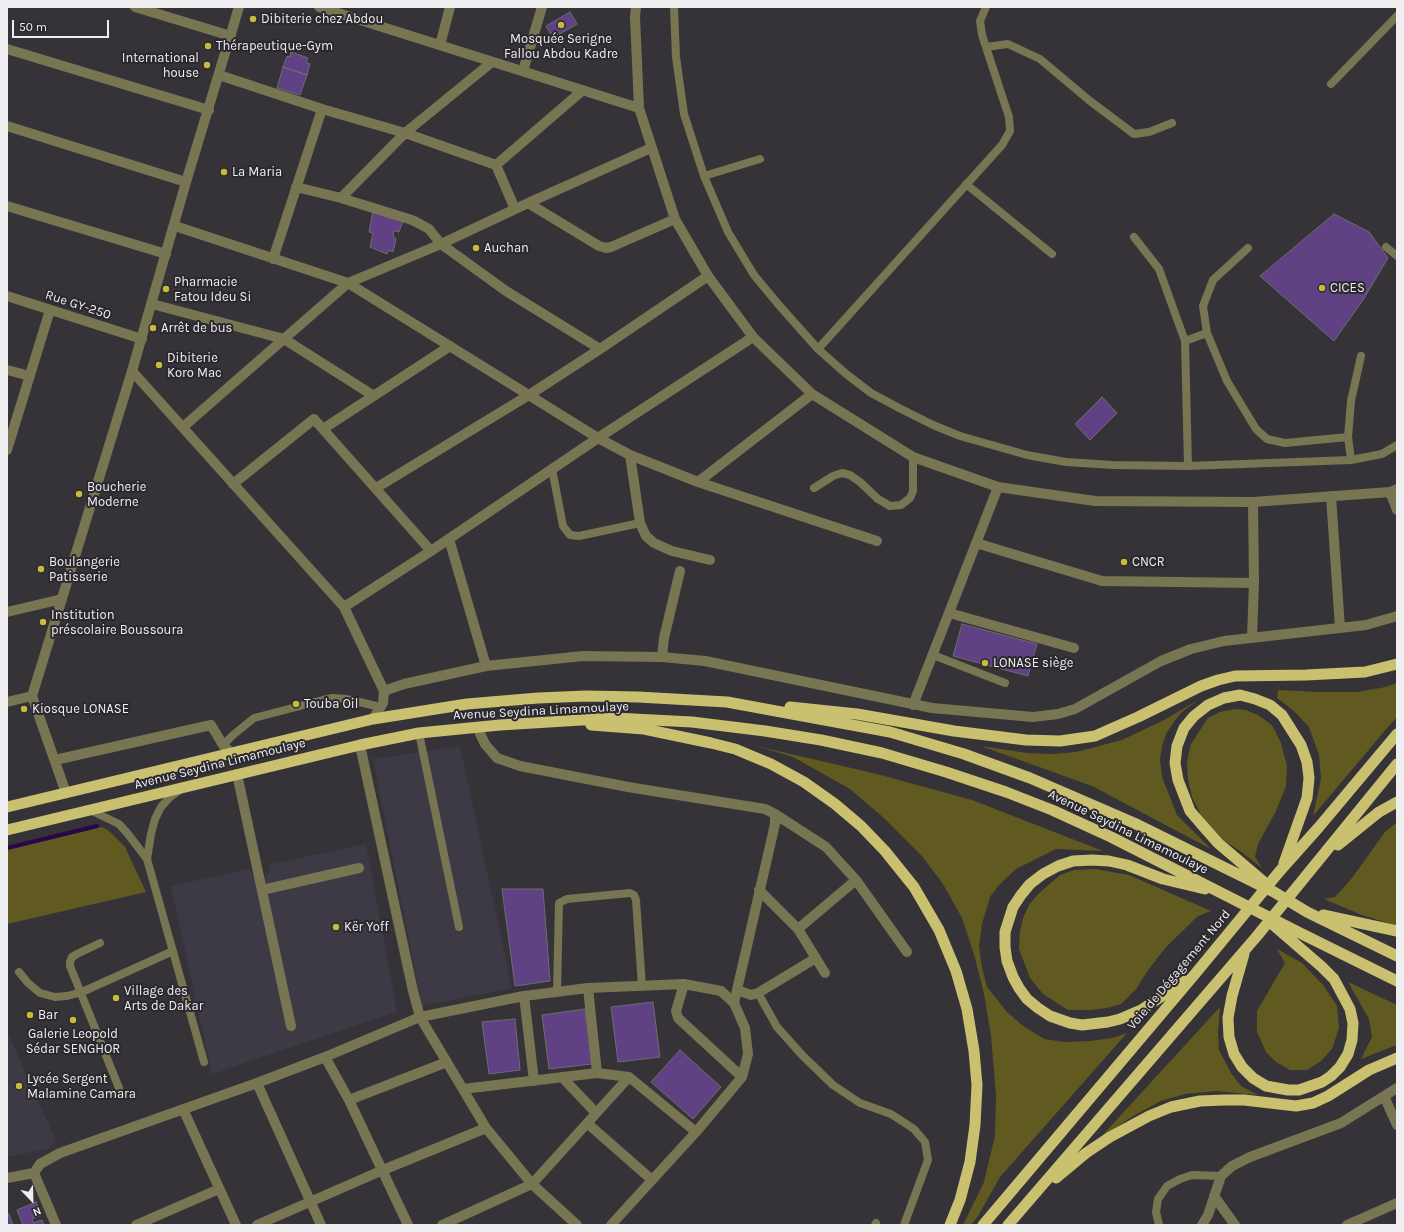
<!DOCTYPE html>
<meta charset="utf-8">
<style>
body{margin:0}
#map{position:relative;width:1404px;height:1232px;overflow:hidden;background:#353338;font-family:Karla,sans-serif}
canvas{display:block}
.frame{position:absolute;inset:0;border:8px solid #efeef1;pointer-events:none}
.north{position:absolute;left:12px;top:1180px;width:40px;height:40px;-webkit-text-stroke:3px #2b292e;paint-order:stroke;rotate:157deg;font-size:11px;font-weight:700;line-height:16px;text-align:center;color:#efeef1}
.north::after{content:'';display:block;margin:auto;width:14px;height:18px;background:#efeef1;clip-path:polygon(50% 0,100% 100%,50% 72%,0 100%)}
.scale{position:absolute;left:12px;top:20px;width:97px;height:18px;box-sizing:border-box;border:2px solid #efeef1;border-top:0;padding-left:5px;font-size:12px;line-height:14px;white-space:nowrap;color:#efeef1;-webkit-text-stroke:3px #2b292e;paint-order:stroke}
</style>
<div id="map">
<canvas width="1404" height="1232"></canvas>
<div class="frame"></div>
<div class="north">N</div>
<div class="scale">50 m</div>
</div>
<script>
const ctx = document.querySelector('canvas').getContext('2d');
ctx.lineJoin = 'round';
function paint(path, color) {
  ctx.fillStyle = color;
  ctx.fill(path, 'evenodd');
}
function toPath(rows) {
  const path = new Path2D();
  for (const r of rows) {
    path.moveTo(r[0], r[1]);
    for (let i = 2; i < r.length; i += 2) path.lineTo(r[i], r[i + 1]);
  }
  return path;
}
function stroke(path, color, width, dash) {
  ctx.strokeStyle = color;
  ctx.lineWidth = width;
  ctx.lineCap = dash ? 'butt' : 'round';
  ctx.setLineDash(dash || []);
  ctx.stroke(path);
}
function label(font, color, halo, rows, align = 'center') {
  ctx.font = font + ' Karla,sans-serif';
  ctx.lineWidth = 4;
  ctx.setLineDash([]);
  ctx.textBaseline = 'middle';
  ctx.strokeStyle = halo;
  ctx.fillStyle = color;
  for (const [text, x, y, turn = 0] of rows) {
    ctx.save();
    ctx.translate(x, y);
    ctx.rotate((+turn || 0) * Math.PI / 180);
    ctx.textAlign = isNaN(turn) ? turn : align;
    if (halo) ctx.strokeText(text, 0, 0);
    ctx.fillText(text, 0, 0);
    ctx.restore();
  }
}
paint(toPath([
 [460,746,512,988,422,1006,373,759],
 [366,844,397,1012,212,1074,171,886,249,869,256,878,268,875,271,864],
 [7,1031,56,1141,47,1149,7,1157]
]), '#3e3a45');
paint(toPath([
 [1397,683,1397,717,1387,728,1313,816,1321,779,1319,755,1309,727,1293,710,1277,698,1278,690,1318,692,1357,692,1386,687],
 [1198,700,1182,712,1173,723,1166,734,1162,746,1160,760,1162,777,1177,815,1211,849,1092,786,981,746,1027,753,1051,754,1076,752,1122,740,1164,720],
 [1235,709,1246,710,1258,715,1272,725,1281,743,1287,766,1286,786,1276,811,1258,844,1255,857,1262,868,1240,851,1220,838,1204,821,1192,797,1188,779,1187,762,1191,744,1208,718,1220,712],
 [756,746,877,774,972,800,1103,851,1056,849,1016,869,999,885,990,897,982,924,979,946,982,968,987,987,1007,1012,1023,1026,1044,1039,1065,1042,1090,1041,1113,1038,1127,1033,1000,1177,978,1216,971,1225,963,1225,984,1182,995,1136,996,1095,991,1036,984,994,975,958,962,918,943,884,922,856,884,818,850,789,793,757],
 [1397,822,1397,926,1362,915,1324,899,1335,897,1352,878,1385,832],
 [102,827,108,830,125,847,146,892,7,924,7,850],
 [1095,869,1129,875,1211,911,1198,916,1166,947,1146,973,1137,988,1121,1004,1107,1008,1091,1010,1068,1010,1043,994,1030,978,1019,949,1020,931,1023,918,1029,905,1039,893,1052,882,1060,875,1074,870],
 [1277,949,1302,963,1324,986,1337,1006,1339,1028,1332,1049,1321,1061,1307,1070,1290,1070,1276,1062,1266,1052,1257,1032,1257,1011,1285,963],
 [1348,982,1397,1005,1397,1045,1361,1059,1372,1037,1369,1019],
 [1220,1007,1218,1032,1219,1050,1231,1073,1241,1086,1258,1095,1216,1091,1185,1094,1161,1101,1133,1116,1099,1139]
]), '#605a20');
stroke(toPath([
 [7,848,97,826]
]), '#290648', 4);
const building = toPath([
 [570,12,577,24,553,38,546,26,570,12],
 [291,52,308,58,306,62,310,64,307,75,283,67,287,56,290,57,291,52],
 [283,67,307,75,300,95,277,88,283,67],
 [373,211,403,221,399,232,394,231,393,236,396,239,393,252,389,250,387,254,370,247,373,233,369,232,373,211],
 [1334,214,1369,232,1388,258,1363,300,1334,341,1260,276,1334,214],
 [1102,397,1117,413,1090,440,1075,424,1102,397],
 [962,624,1037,644,1028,676,953,656,962,624],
 [502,889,543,889,550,981,515,986,502,889],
 [653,1002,660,1057,618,1062,611,1007,653,1002],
 [585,1009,592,1064,549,1069,542,1015,585,1009],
 [515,1019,520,1070,489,1074,482,1022,515,1019],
 [680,1050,721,1087,693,1119,651,1082,680,1050],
 [36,1202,41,1215,32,1219,33,1223,42,1220,44,1225,23,1225,17,1210,36,1202],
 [9,1214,13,1225,7,1225,7,1215,9,1214]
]);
paint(building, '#5f4184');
stroke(building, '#6e6c71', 1);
stroke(toPath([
 [674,7,676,57,684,114,704,176,728,232,754,275,778,304,818,349,845,373,871,393,901,409,933,425,960,436,1027,455,1066,462,1113,465,1188,466,1351,460,1382,454,1397,445],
 [986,47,1008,44,1040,59,1090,101,1134,134,1149,132,1172,123],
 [1331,84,1397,16],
 [704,176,760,159],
 [966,184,1052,254],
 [1134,237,1159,269,1185,341],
 [1386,247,1397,256],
 [1248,248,1213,280,1203,306,1207,333,1227,381,1256,429,1267,439,1285,443,1348,437],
 [818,349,1002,145,1010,131,1009,117,982,35,980,21,986,7],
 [1351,460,1348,437,1351,401,1361,356],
 [1188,466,1185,341,1207,333],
 [552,469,563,526,570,535,579,536,640,523],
 [814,488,833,476,842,473,850,475,860,482,878,499,890,506,901,505,910,498,913,491,913,457],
 [933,655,1005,683],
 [419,733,459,927],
 [223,745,233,735,254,718,323,700,333,698,346,699,381,707],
 [180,790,170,797,161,807,155,819,151,834,147,859,204,1062],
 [90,810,119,824,128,834,147,859],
 [100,943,77,954,72,957,70,962,70,966,119,1088],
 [19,972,28,983,40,993,55,997,67,996,82,992,173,951],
 [557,992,559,903,567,899,630,893,634,895,636,900,642,986],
 [758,993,777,1027,803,1056,833,1085,860,1103,891,1114,914,1129,925,1142,928,1160,904,1225],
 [875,1225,876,1223],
 [1159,1225,1156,1212,1158,1199,1167,1186,1180,1179,1192,1175,1221,1176]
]), '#787552', 8);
stroke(toPath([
 [135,7,231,36],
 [319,7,639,108],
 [636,7,635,17,639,108,675,219,708,276,753,337,812,394,913,457,998,487,1095,501,1253,502,1390,492,1397,489],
 [440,45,450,7],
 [7,49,209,110],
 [523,71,542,7],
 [219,75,322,109,405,133,496,165,515,209],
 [7,126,186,182],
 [496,165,583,90],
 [296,187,341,198,412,220,420,224,429,229,441,244,506,291,600,349],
 [341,198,405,133,492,62],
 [528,203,599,246,606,248,611,247,675,219],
 [7,206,166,254],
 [173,229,175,226,348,283,598,438,630,455,698,482,877,541],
 [273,259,322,109],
 [7,296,142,339],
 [152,304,284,339,374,396],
 [7,370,30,376],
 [132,371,344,607,384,691,383,703,373,719],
 [183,427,348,283,441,244,528,203,651,148],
 [323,429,450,346],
 [7,450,50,310],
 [630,455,640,523,646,536,654,543,672,551,710,560],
 [698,482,812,394],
 [233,484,314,419,431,551],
 [376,488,529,395,600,349,708,276],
 [1390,492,1397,510],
 [1331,496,1340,628],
 [449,539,486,666],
 [976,543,1102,581,1254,583],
 [344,607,431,551,598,438,753,337],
 [7,612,62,599],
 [949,613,1074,648],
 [1252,638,1254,583,1253,502],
 [662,657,664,638,680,571],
 [384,691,404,684,486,666,583,656,662,657,705,661,932,708,1033,717,1058,714,1075,709,1161,661,1191,649,1224,641,1366,625,1397,616],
 [32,696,66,793],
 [913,705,998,487],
 [477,727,485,744,497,758,520,766,628,787,765,809,775,814,775,824,734,1003],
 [360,745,413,991,420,1017,486,1128,532,1184,577,1225],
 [55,760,211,725,223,745,231,753],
 [237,774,291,1026],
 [775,814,826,847,856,880,907,952],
 [262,890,359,868],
 [759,890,798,929,825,973],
 [798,929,856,880],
 [684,984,676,1011,678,1018,742,1077],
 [588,988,597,1073],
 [737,990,751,995,758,993,816,958],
 [524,996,534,1081],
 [325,1057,349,1100,408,1225],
 [562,1077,596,1113],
 [257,1083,321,1225],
 [463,1089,597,1073,629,1077,696,1132],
 [1384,1096,1397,1125],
 [349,1100,447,1062],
 [183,1109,236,1225],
 [587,1123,652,1180],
 [34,1173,56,1225],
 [7,1178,34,1173,40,1164,60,1153,257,1083,325,1057,420,1017,524,996,588,988,684,984,721,991,734,1003,745,1028,748,1054,742,1077,696,1132,611,1225],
 [1214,1196,1235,1225],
 [136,1225,219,1189],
 [257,1225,383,1170,486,1128],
 [442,1225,532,1184,629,1077],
 [1202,1225,1208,1215,1221,1176,1232,1166,1250,1157,1341,1123,1397,1088],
 [1347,1225,1397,1203]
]), '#787552', 10);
stroke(toPath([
 [7,702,32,696,132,371,186,182,239,7]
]), '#787552', 10);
stroke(toPath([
 [790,707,857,714,954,731,1026,740,1060,741,1095,736,1138,717,1201,686,1218,680,1235,676,1306,675,1365,672,1397,664],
 [591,725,644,729,711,743,735,749,771,764,804,782,835,804,861,826,885,851,914,887,939,930,956,971,967,1009,974,1051,977,1085,975,1125,970,1162,960,1200,950,1225],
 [7,807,373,719,467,704,538,698,586,696,638,697,727,702,890,732,964,754,1030,778,1134,823,1274,892,1307,912,1397,956],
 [7,830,360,745,419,733,500,725,614,718,692,722,765,731,821,740,882,753,946,772,1006,792,1052,810,1111,837,1300,933,1397,981],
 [1338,845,1379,812,1397,802],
 [1265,883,1218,843,1203,826,1190,811,1178,780,1175,763,1177,746,1184,728,1194,716,1208,705,1224,698,1240,695,1255,699,1270,705,1282,715,1301,745,1307,762,1309,778,1307,798,1284,863],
 [1323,915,1397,931],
 [1244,954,1232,996,1228,1018,1229,1037,1234,1054,1242,1067,1253,1078,1266,1086,1288,1090,1299,1090,1322,1082,1331,1076,1340,1067,1348,1054,1352,1040,1353,1023,1350,1009,1334,979,1322,967,1270,922],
 [1185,981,1141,1010,1120,1019,1108,1022,1082,1025,1070,1023,1050,1016,1038,1008,1027,999,1019,988,1013,977,1007,961,1005,947,1005,932,1013,907,1021,895,1030,884,1043,874,1058,866,1073,861,1092,860,1109,861,1127,865,1163,879,1205,889],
 [1056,1178,1086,1153,1110,1137,1149,1116,1171,1107,1200,1101,1224,1100,1244,1100,1296,1106,1313,1103,1328,1096,1369,1070,1397,1058],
 [983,1225,1195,974,1279,872,1319,827,1397,734],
 [1008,1225,1257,936,1397,764]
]), '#c9c070', 11);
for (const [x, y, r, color] of [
 [253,19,4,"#c8bb3b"],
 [561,25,4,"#c8bb3b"],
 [208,46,4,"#c8bb3b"],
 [207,65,4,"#c8bb3b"],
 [224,172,4,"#c8bb3b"],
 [476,248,4,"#c8bb3b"],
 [1322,288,4,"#c8bb3b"],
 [166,289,4,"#c8bb3b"],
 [153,328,4,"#c8bb3b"],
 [159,365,4,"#c8bb3b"],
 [79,494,4,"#c8bb3b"],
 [1124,562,4,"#c8bb3b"],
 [41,569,4,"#c8bb3b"],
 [43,622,4,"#c8bb3b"],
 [985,663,4,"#c8bb3b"],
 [296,704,4,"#c8bb3b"],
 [24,709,4,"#c8bb3b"],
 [336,927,4,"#c8bb3b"],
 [116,998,4,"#c8bb3b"],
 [30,1015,4,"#c8bb3b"],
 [73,1020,4,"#c8bb3b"],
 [19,1086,4,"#c8bb3b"]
]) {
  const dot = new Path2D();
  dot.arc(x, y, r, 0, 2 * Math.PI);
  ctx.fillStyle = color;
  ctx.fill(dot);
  stroke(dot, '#2b292e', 1.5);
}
label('13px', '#efeef1', '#2b292e', [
 ["Dibiterie chez Abdou",261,19],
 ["Mosquée Serigne",561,39,"center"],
 ["Fallou Abdou Kadre",561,54,"center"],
 ["Thérapeutique-Gym",216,46],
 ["International",199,58,"right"],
 ["house",199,73,"right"],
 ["La Maria",232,172],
 ["Auchan",484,248],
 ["Pharmacie",174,282],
 ["Fatou Ideu Si",174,297],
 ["CICES",1330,288],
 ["Arrêt de bus",161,328],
 ["Dibiterie",167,358],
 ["Koro Mac",167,373],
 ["Boucherie",87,487],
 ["Moderne",87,502],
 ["Boulangerie",49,562],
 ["Patisserie",49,577],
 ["CNCR",1132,562],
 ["Institution",51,615],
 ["préscolaire Boussoura",51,630],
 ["LONASE siège",993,663],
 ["Touba Oil",304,704],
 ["Kiosque LONASE",32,709],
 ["Kër Yoff",344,927],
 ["Village des",124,991],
 ["Arts de Dakar",124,1006],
 ["Bar",38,1015],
 ["Galerie Leopold",73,1034,"center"],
 ["Sédar SENGHOR",73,1049,"center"],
 ["Lycée Sergent",27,1079],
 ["Malamine Camara",27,1094]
], 'left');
label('13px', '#efeef1', '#2b292e', [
 ["Rue GY-250",78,305,18],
 ["Avenue Seydina Limamoulaye",541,711,-3],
 ["Avenue Seydina Limamoulaye",220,764,-14],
 ["Avenue Seydina Limamoulaye",1128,832,26],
 ["Voie de Dégagement Nord",1179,970,-50]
]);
</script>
